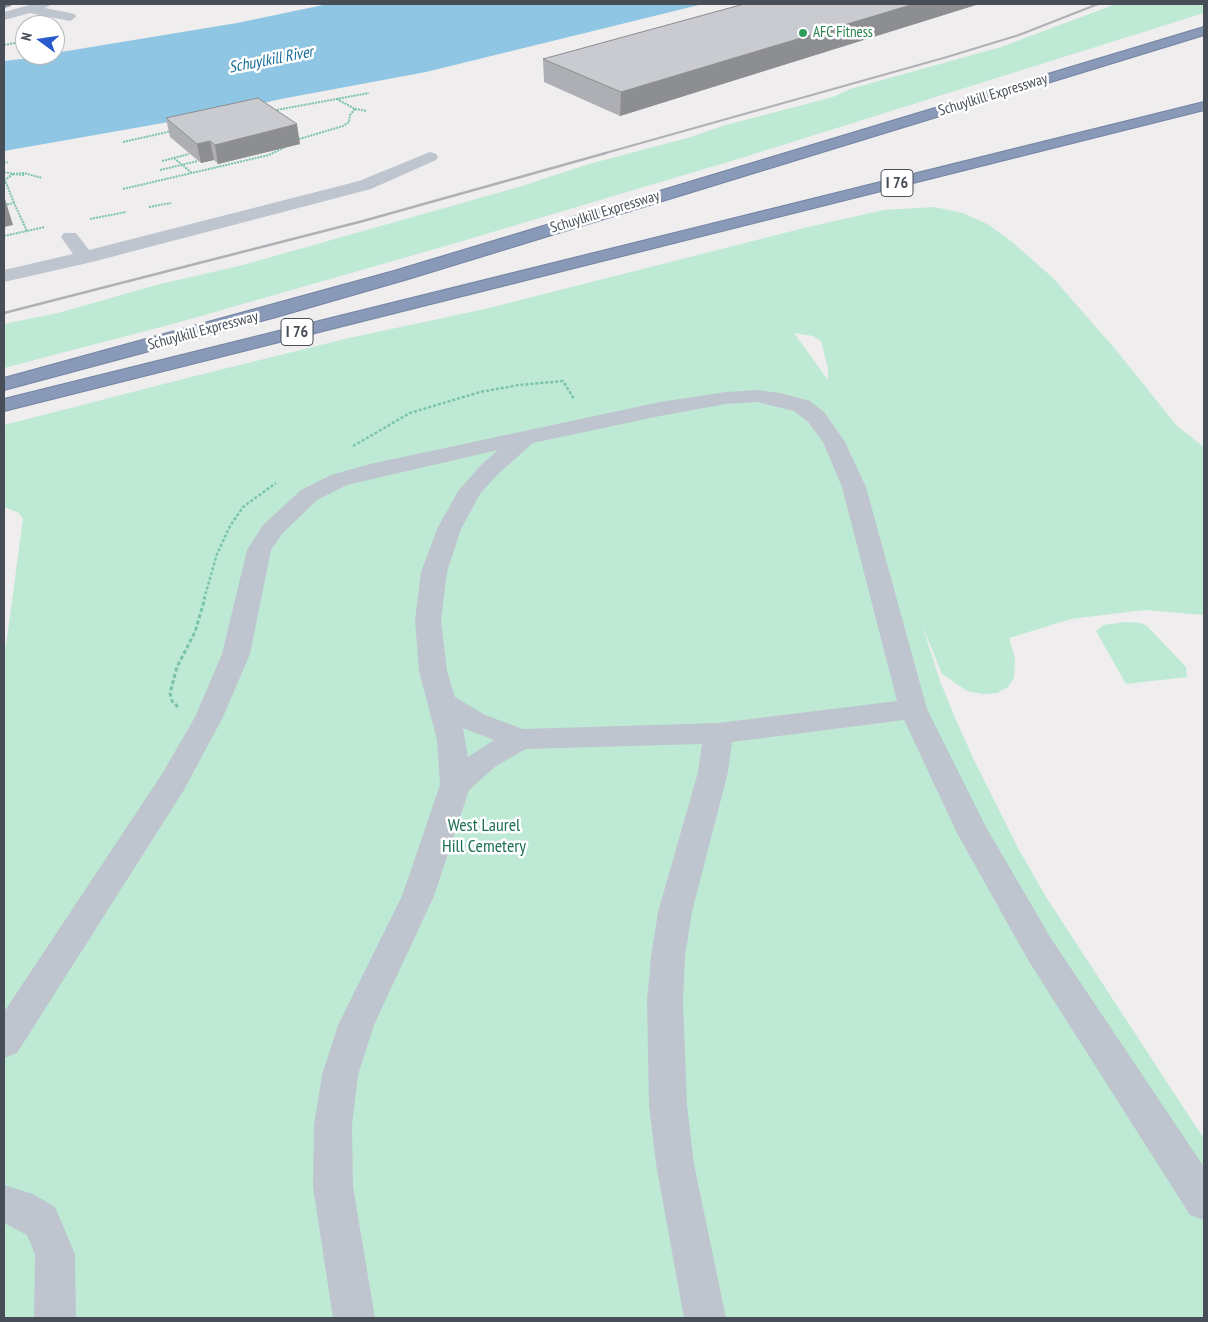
<!DOCTYPE html>
<style>
body{margin:0}
#map{position:relative;width:1208px;height:1322px;overflow:hidden;background:#efeded;font-family:"PT Sans Narrow",sans-serif}
canvas{display:block}
.frame{position:absolute;inset:0;border:5px solid #474e58;pointer-events:none}
.north{position:absolute;left:15px;top:15px;width:50px;height:50px;box-sizing:border-box;background:#fff;border:1px solid #b5b8bc;border-radius:50%;rotate:284deg;font-size:14px;font-weight:700;line-height:20px;text-align:center;color:#474e58}
.north::after{content:'';display:block;margin:auto;width:18px;height:22px;background:#295bcd;clip-path:polygon(50% 0,100% 100%,50% 72%,0 100%)}
</style>
<div id="map">
<canvas width="1208" height="1322"></canvas>
<div class="frame"></div>
<div class="north">N</div>
</div>
<script>
const ctx = document.querySelector('canvas').getContext('2d');
ctx.lineJoin = 'round';
function paint(path, color) {
  ctx.fillStyle = color;
  ctx.fill(path, 'evenodd');
}
function toPath(rows) {
  const path = new Path2D();
  for (const r of rows) {
    path.moveTo(r[0], r[1]);
    for (let i = 2; i < r.length; i += 2) path.lineTo(r[i], r[i + 1]);
  }
  return path;
}
function stroke(path, color, width, dash) {
  ctx.strokeStyle = color;
  ctx.lineWidth = width;
  ctx.lineCap = dash ? 'butt' : 'round';
  ctx.setLineDash(dash || []);
  ctx.stroke(path);
}
function label(font, color, halo, rows, align = 'center') {
  ctx.font = font + ' "PT Sans Narrow",sans-serif';
  ctx.lineWidth = 5;
  ctx.setLineDash([]);
  ctx.textBaseline = 'middle';
  ctx.strokeStyle = halo;
  ctx.fillStyle = color;
  for (const [text, x, y, turn = 0] of rows) {
    ctx.save();
    ctx.translate(x, y);
    ctx.rotate((+turn || 0) * Math.PI / 180);
    ctx.textAlign = isNaN(turn) ? turn : align;
    if (halo) ctx.strokeText(text, 0, 0);
    ctx.fillText(text, 0, 0);
    ctx.restore();
  }
}
paint(toPath([
 [1116,4,1204,4,1204,13,738,159,449,245,180,322,4,368,4,324,58,313,156,285,243,265,522,186,589,164,691,137,722,126,833,97,850,89,1001,47],
 [934,207,963,213,987,224,1011,241,1053,278,1116,350,1177,426,1204,447,1204,615,1144,610,1071,619,1009,638,1015,658,1014,678,1008,687,997,693,983,694,967,691,942,674,922,625,940,681,956,720,974,760,1018,848,1046,897,1204,1139,1204,1318,4,1318,4,651,6,645,23,519,19,513,4,507,4,425,191,377,349,338,485,309,808,227,884,210],
 [794,333,813,336,821,341,828,368,828,380],
 [1126,622,1141,623,1147,626,1186,667,1187,677,1126,684,1096,631,1103,625]
]), '#beead5');
paint(toPath([
 [328,4,703,4,426,72,281,99,220,113,4,151,4,61,55,55,55,53,237,23]
]), '#8fc6e3');
const highway = toPath([
 [1204,27,1204,35,408,279,276,317,4,390,4,378,394,271,1204,27],
 [1204,102,1204,110,4,411,4,399,1204,102]
]);
stroke(highway, '#7484a3', 2);
stroke(toPath([
 [4,45,15,43],
 [355,109,367,111],
 [271,111,369,93],
 [296,140,343,126,349,122,350,115,355,109,337,99],
 [123,142,172,131],
 [174,158,192,173],
 [162,161,189,154],
 [4,163,8,162],
 [160,170,198,161],
 [4,172,13,174,5,180,14,203],
 [13,174,24,173,42,178],
 [13,174,25,175],
 [123,189,269,155,287,146],
 [4,205,14,203,27,231],
 [149,207,171,203],
 [90,219,126,212],
 [4,236,45,227]
]), '#7ac4aa', 2, [2, 1]);
stroke(toPath([
 [353,446,410,413,480,392,519,385,563,381,574,399],
 [204,599,217,554,230,526,243,507,276,483]
]), '#7ac4aa', 2.5, [3, 2]);
stroke(toPath([
 [178,707,172,701,170,693,177,667,195,632,205,598]
]), '#7ac4aa', 3, [4, 2.5]);
paint(toPath([
 [33,4,52,4,45,8,75,14,76,17,70,21,30,13,4,20,4,12,33,4],
 [430,152,436,154,438,157,436,160,371,189,92,262,4,282,4,270,73,254,61,237,64,233,76,233,89,250,359,181,430,152],
 [757,390,780,393,810,401,824,412,845,442,866,487,927,709,987,829,1052,940,1204,1167,1204,1220,1190,1215,1028,960,957,833,904,720,732,742,728,772,692,912,685,956,683,1001,687,1105,694,1164,726,1318,684,1318,656,1164,649,1105,647,1001,651,956,658,912,698,772,702,744,526,749,496,766,469,790,434,896,374,1025,358,1075,352,1125,353,1187,375,1318,333,1318,313,1187,314,1125,322,1075,338,1025,402,896,440,785,437,740,419,671,415,620,421,572,437,529,458,491,481,465,498,450,347,485,317,500,282,534,271,550,250,654,223,717,184,790,17,1053,4,1058,4,1012,162,774,195,717,222,654,247,550,263,525,301,490,331,475,370,464,660,402,726,392,757,390],
 [757,402,794,411,808,422,823,442,842,487,897,701,718,723,523,729,485,715,455,697,447,671,441,620,447,572,461,529,480,494,497,475,533,443,660,416,726,404,757,402],
 [463,728,465,729,494,740,468,757,463,728],
 [4,1185,33,1194,55,1207,75,1254,76,1318,34,1318,35,1254,27,1235,4,1223,4,1185]
]), '#bfc5ce');
paint(highway, '#8999b8');
stroke(toPath([
 [602,154,947,57,1019,35,1098,4]
]), '#b0b1b7', 2);
stroke(toPath([
 [4,313,363,221,606,153]
]), '#b0b1b7', 2.5);
paint(toPath([
 [744,4,979,4,620,116,544,82,543,59],
 [166,118,300,144,218,164,214,160,201,163,170,137]
]), '#aeafb4');
paint(toPath([
 [4,4,10,4,11,6,4,8],
 [914,4,979,4,620,116,621,92],
 [297,124,300,144,218,164,215,145],
 [210,141,214,160,201,163,197,144],
 [4,199,5,199,13,225,4,227]
]), '#8d8e92');
const building = toPath([
 [744,4,914,4,621,92,543,59,744,4],
 [258,98,297,124,215,145,210,141,197,144,166,118,258,98]
]);
paint(building, '#cacbd1');
stroke(building, '#8d8e92', 1);
for (const [x, y, r, color] of [
 [803,33,5,"#2e9e5b"]
]) {
  const dot = new Path2D();
  dot.arc(x, y, r, 0, 2 * Math.PI);
  ctx.fillStyle = color;
  ctx.fill(dot);
  stroke(dot, '#fff', 2);
}
label('15px', '#27864d', '#fff', [
 ["AFC Fitness",813,33]
], 'left');
label('15px', '#474e58', '#fff', [
 ["Schuylkill Expressway",993,95,-17],
 ["Schuylkill Expressway",605,212,-17],
 ["Schuylkill Expressway",203,331,-15]
]);
label('italic 16px', '#196d99', '#fff', [
 ["Schuylkill River",271,60,-11]
]);
for (const [x, y, w] of [
 [897,183,32],
 [297,332,32]
]) {
  const box = new Path2D();
  box.roundRect(x - w / 2, y - 13.5, w, 27, 4);
  ctx.fillStyle = '#fff';
  ctx.fill(box);
  stroke(box, '#474e58', 1);
}
label('bold 16px', '#474e58', null, [
 ["I 76",897,183],
 ["I 76",297,332]
]);
label('18px', '#1f7254', '#fff', [
 ["West Laurel",484,826],
 ["Hill Cemetery",484,847]
]);
</script>
